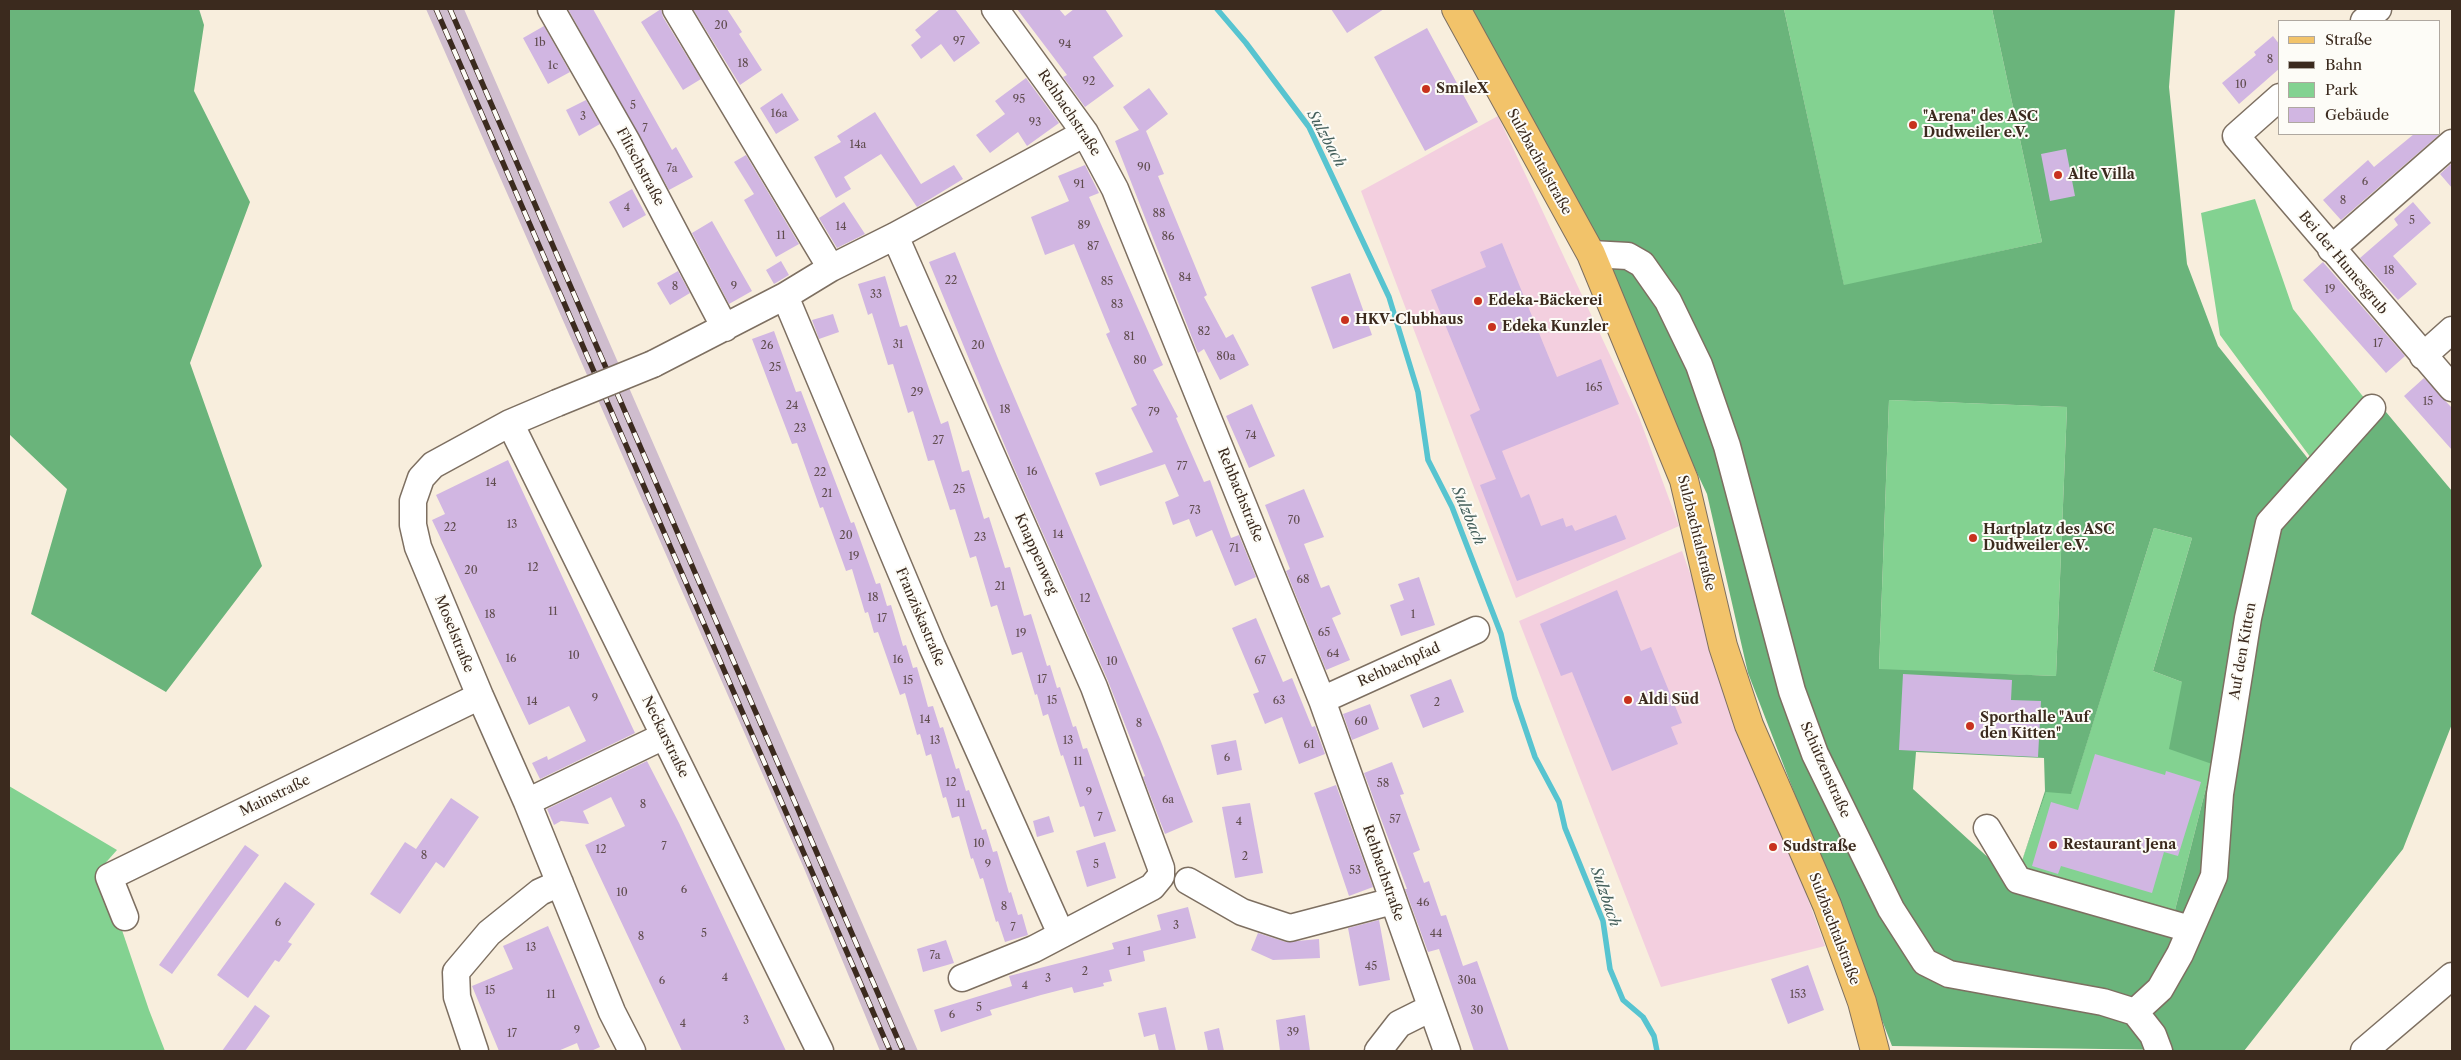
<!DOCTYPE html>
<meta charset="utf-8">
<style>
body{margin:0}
#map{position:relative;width:2461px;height:1060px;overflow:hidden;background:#f8eedd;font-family:"Libre Caslon Text",serif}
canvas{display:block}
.frame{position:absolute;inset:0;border:10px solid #3b2a1e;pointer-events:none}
.legend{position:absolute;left:2278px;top:20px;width:162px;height:115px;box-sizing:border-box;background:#fdfcf7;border:1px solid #afa8a0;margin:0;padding:6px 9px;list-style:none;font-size:15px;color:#3b2a1e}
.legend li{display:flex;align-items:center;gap:10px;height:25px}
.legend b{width:25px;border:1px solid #afa8a0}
</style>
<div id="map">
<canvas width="2461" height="1060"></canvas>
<div class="frame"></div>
<ul class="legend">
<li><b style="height:6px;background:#f2c36a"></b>Straße</li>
<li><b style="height:6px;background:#3b2a1e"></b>Bahn</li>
<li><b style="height:14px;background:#83d291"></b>Park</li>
<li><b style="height:14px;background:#d1b6e2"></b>Gebäude</li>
</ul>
</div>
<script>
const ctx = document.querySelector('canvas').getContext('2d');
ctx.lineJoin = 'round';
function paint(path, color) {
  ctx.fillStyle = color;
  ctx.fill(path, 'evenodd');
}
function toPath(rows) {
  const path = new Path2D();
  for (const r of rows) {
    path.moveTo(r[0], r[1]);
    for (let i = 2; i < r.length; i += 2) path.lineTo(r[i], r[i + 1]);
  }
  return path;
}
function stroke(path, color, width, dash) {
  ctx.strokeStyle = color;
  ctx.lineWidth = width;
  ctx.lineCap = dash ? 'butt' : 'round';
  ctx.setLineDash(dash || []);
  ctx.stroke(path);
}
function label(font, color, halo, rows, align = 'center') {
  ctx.font = font + ' "Libre Caslon Text",serif';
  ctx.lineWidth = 4;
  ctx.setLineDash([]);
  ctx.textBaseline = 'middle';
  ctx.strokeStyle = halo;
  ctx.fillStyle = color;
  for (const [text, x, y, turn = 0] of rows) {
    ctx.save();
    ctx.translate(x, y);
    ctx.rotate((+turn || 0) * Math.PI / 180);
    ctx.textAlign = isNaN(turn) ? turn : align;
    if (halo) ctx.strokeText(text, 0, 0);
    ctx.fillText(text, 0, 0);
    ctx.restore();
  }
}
paint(toPath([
 [1498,116,1639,417,1679,526,1516,598,1361,191],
 [1682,551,1825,946,1661,987,1519,621]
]), '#f3cfdf');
paint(toPath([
 [426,9,464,9,918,1051,880,1051,803,866]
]), '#cfbdce');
paint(toPath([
 [1784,9,1992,9,2042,242,1844,286],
 [2255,199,2293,309,2369,404,2311,458,2220,335,2201,213],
 [1889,400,2067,407,2056,676,1879,670],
 [2154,528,2192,538,2153,671,2182,682,2212,764,2175,910,2033,873,2022,861,2046,791,2071,793],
 [9,786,117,850,101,868,149,1010,165,1051,9,1051]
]), '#83d291');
paint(toPath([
 [9,9,199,9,204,25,194,91,250,202,190,363,262,566,166,692,31,614,67,489,9,434],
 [1469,9,1784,9,1844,285,2042,242,1992,9,2175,9,2169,87,2187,264,2218,346,2317,470,2381,406,2452,491,2452,724,2403,849,2244,1051,1892,1046,1748,673,1707,494,1554,171],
 [1889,400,2067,407,2056,676,1879,669],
 [2154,528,2192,538,2153,671,2182,682,2169,749,2212,764,2175,910,2033,873,2022,861,2046,792,2071,794],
 [1916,752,2044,758,2045,791,2015,882,1913,789]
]), '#6ab47b');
stroke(toPath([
 [1217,9,1246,43,1309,127,1389,297,1418,392,1428,460,1452,507,1501,634,1515,698,1535,757,1559,802,1565,828,1603,921,1610,969,1623,1000,1643,1017,1654,1036,1657,1051]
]), '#57c4d0', 5.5);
paint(toPath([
 [568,9,593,9,672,150,676,147,693,177,669,190],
 [661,9,663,17,701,79,683,90,641,22],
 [693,9,727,9,742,32,739,34,762,70,740,85],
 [940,9,955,9,980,43,954,62,941,44,921,59,911,45,921,37,915,30],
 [1017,9,1059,9,1065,16,1074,9,1105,9,1123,36,1093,57,1114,86,1085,107,1063,77,1067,75],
 [1331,9,1384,9,1347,33],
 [544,26,570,72,548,84,523,38],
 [1427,28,1478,122,1425,151,1374,57],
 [2273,36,2280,45,2280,68,2239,104,2222,83,2256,55,2254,52],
 [1026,78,1059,123,1027,146,1018,132,990,153,976,135,1005,114,995,101],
 [1149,88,1168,114,1146,131,1164,174,1158,176,1207,295,1204,297,1226,338,1233,334,1249,365,1220,380,1204,349,1198,353,1115,141,1139,130,1123,107],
 [782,93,799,120,776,134,760,108],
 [586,100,600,124,579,136,566,110],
 [875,112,921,184,954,165,963,179,917,207,881,154,844,177,851,189,836,198,814,157,841,142,837,136],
 [2414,134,2440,134,2341,220,2323,200,2368,160,2374,167],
 [2066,149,2075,196,2050,201,2041,154],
 [746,155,799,244,776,257,744,200,754,194,734,162],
 [2452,163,2452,188,2440,174],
 [1085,165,1099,193,1089,197,1163,365,1153,370,1178,417,1176,418,1204,482,1210,480,1231,538,1239,535,1256,577,1235,586,1212,530,1196,537,1189,519,1173,525,1165,502,1179,496,1165,464,1100,486,1095,473,1153,452,1131,408,1137,405,1106,334,1110,332,1074,244,1045,255,1031,217,1069,201,1058,176],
 [632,189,646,215,623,228,609,202],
 [844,202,865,234,837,248,819,218],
 [2413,202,2431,223,2393,256,2417,284,2398,300,2360,258,2398,225,2394,219],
 [712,221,752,291,729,304,692,233],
 [1502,243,1557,377,1601,359,1619,404,1502,451,1521,498,1529,494,1541,526,1563,518,1566,527,1572,525,1575,531,1616,515,1626,539,1517,581,1480,485,1496,479,1470,415,1480,410,1431,290,1486,267,1480,252],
 [955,252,999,361,1160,739,1193,822,1165,834,1143,777,1145,776,1108,681,1014,468,929,262],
 [781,261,789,275,774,284,766,270],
 [2323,262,2405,356,2386,373,2303,280],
 [678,271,690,293,670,305,657,283],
 [1350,273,1372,335,1333,349,1311,287],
 [885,276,900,327,907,325,941,424,948,421,962,472,969,470,984,519,989,517,1005,568,1010,567,1024,616,1031,614,1047,666,1050,665,1057,688,1060,687,1073,727,1076,726,1083,749,1087,748,1116,831,1094,837,1084,806,1080,807,1063,755,1061,756,1048,714,1043,716,1037,694,1035,695,1022,652,1012,655,997,605,991,607,976,556,970,558,955,509,950,510,934,460,928,461,913,411,908,413,893,364,888,365,872,313,868,315,858,284],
 [833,314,839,332,819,339,812,320],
 [774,331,796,392,801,391,851,523,854,522,876,584,880,583,887,606,891,605,903,646,906,645,913,668,917,667,928,707,933,706,940,728,943,727,956,769,959,768,966,791,969,790,982,830,986,829,993,852,997,851,1009,893,1011,892,1018,915,1022,914,1028,935,1005,942,998,921,996,922,983,878,980,879,973,858,971,859,959,816,952,818,946,797,943,798,931,754,926,756,920,734,917,735,905,693,900,695,878,632,874,633,868,612,865,613,852,569,846,571,823,507,820,508,797,443,792,444,752,339],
 [2424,378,2452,408,2452,450,2404,396],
 [1252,404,1275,456,1249,468,1226,416],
 [508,460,635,733,540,779,532,763,547,756,548,760,586,741,569,706,529,725,432,520,445,514,436,495],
 [1304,489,1324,537,1304,544,1321,588,1329,585,1341,614,1332,618,1350,660,1326,670,1286,571,1290,569,1265,505],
 [1419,577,1435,625,1401,636,1390,605,1404,600,1398,584],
 [1617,590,1641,651,1651,647,1682,723,1671,727,1678,744,1612,771,1572,672,1561,676,1540,624],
 [1256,618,1283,682,1292,678,1312,727,1315,726,1325,754,1299,764,1282,717,1265,724,1253,694,1259,692,1232,628],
 [1903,674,2012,680,2011,700,2041,701,2038,757,1899,750],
 [1451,679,1464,712,1423,728,1410,695],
 [1370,704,1379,729,1352,740,1343,714],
 [1236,740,1242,770,1217,775,1211,745],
 [2095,754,2165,775,2166,771,2201,782,2178,856,2164,852,2152,893,2061,866,2058,874,2032,866,2051,802,2078,810],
 [647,761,679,823,786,1051,682,1051,585,845,625,826,611,797,583,811,589,824,561,821,554,825,547,809],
 [1392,762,1404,794,1400,795,1420,850,1413,853,1424,883,1429,881,1441,916,1446,915,1463,966,1477,961,1509,1051,1474,1051,1439,949,1428,952,1405,889,1407,889,1364,773],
 [1336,785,1373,887,1349,896,1314,793],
 [451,798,479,817,444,868,436,862,400,914,370,894,405,842,416,849],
 [1250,803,1263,873,1235,878,1222,807],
 [1049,816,1054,832,1037,837,1033,821],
 [1105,842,1116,878,1087,887,1076,851],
 [245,845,259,855,172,974,159,965],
 [285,882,315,904,288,942,292,944,279,962,275,960,248,998,217,975],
 [1188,907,1196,938,1143,951,1145,961,1109,970,1112,981,1103,983,1104,986,1074,993,1072,987,1041,995,990,1010,992,1015,941,1032,934,1010,1012,986,1009,976,1114,949,1112,943,1161,930,1157,915],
 [1379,920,1390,980,1359,986,1348,928],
 [548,926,600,1047,591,1051,580,1051,577,1043,558,1051,499,1051,472,986,513,969,503,946],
 [1258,933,1286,942,1319,939,1320,958,1273,960,1251,950],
 [946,940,954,963,923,972,917,949],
 [1808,965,1824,1010,1788,1024,1771,979],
 [255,1005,270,1016,245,1051,222,1051],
 [1166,1007,1176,1051,1159,1051,1155,1034,1144,1037,1138,1013],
 [1305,1015,1310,1051,1280,1051,1276,1020],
 [1219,1028,1224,1051,1208,1051,1204,1032]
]), '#d1b6e2');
const minor = toPath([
 [551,9,627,142,725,328],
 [676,9,831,268],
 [995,9,1085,133,1115,189,1322,700,1447,1051],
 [2364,21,2378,9],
 [2280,97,2236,136,2452,388],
 [895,236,1094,687,1161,868,1161,876,1152,887,1034,949,962,978],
 [2331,249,2452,143],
 [1591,254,1628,256,1642,264,1668,301,1699,365,1727,446,1792,691,1815,754,1891,909,1925,962,1949,974,2103,1002,2135,1012,2160,989,2180,954,2214,876,2220,794,2248,618,2269,523,2372,408],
 [785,296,932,646,1061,934],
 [2423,356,2452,330],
 [653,364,785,296,831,268,895,236,1085,133],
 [557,403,510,423,433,465,421,478,413,501,413,525,418,547,480,696,527,802,612,1012,632,1051],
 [510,423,820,1051],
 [1322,700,1476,630],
 [527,802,664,736],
 [1987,828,2018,880,2190,929],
 [1188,881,1242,912,1290,928,1393,901],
 [125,917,109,877,480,696],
 [2135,1012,2153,1035,2159,1051],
 [475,1051,457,997,456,972,489,933,540,892,560,883],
 [1378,1051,1399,1024,1431,1008],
 [2364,1051,2452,976]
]);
const major = toPath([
 [1456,9,1591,254,1684,480,1723,646,1749,725,1827,905,1862,1002,1875,1051]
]);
stroke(minor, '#7d6f61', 29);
stroke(major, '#7d6f61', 30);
stroke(minor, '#fff', 26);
stroke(major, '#f2c36a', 28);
const rail = toPath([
 [436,9,890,1051],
 [450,9,903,1051]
]);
stroke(rail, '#3b2a1e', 5.5);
stroke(rail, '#fdfcf7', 4, [11]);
const minorBridge = toPath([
 [557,403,653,364]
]);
stroke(minorBridge, '#7d6f61', 29, []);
stroke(minorBridge, '#fff', 26);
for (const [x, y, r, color] of [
 [1426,89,5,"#c8321e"],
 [1913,125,5,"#c8321e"],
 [2058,175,5,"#c8321e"],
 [1478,301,5,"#c8321e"],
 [1345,320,5,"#c8321e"],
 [1492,327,5,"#c8321e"],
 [1973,538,5,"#c8321e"],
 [1628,700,5,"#c8321e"],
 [1970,726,5,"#c8321e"],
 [2053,845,5,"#c8321e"],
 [1773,847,5,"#c8321e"]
]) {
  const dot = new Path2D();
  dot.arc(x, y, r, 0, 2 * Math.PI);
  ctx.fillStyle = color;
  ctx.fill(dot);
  stroke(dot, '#fdfcf7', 2);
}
label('11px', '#604d4f', null, [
 ["20",721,26],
 ["97",959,42],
 ["1b",540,43],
 ["94",1065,45],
 ["8",2270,60],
 ["18",743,64],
 ["1c",553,66],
 ["92",1089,82],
 ["10",2241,85],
 ["95",1019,100],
 ["5",633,106],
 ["16a",779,114],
 ["3",583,117],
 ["93",1035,123],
 ["7",645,129],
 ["14a",858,145],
 ["90",1144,168],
 ["7a",672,169],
 ["6",2365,182],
 ["91",1079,185],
 ["8",2343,201],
 ["4",627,208],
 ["88",1159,214],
 ["5",2412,221],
 ["89",1084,226],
 ["14",841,227],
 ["11",781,236],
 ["86",1168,237],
 ["87",1093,247],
 ["18",2389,271],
 ["84",1185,278],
 ["22",951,281],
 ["85",1107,282],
 ["8",675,287],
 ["9",734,287],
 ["19",2330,290],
 ["33",876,295],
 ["83",1117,305],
 ["82",1204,332],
 ["81",1129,337],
 ["17",2378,344],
 ["31",898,345],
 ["26",767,346],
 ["20",978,346],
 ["80a",1226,357],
 ["80",1140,361],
 ["25",775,368],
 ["165",1594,388],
 ["29",917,393],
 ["15",2428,402],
 ["24",792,406],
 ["18",1005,410],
 ["79",1154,413],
 ["23",800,429],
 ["74",1251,436],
 ["27",938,441],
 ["77",1182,467],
 ["16",1032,472],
 ["22",820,473],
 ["14",491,483],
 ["25",959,490],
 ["21",827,494],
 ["73",1195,511],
 ["70",1294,521],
 ["13",512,525],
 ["22",450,528],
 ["14",1058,535],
 ["20",846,536],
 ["23",980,538],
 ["71",1234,549],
 ["19",854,557],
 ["12",533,568],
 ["20",471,571],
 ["68",1303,580],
 ["21",1000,587],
 ["18",873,598],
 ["12",1085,599],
 ["11",553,612],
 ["18",490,615],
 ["1",1413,615],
 ["17",882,619],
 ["65",1324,633],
 ["19",1021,634],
 ["64",1333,654],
 ["10",574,656],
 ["16",511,659],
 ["16",898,660],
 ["67",1260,661],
 ["10",1112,662],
 ["17",1042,680],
 ["15",908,681],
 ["9",595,699],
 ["15",1052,701],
 ["63",1279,701],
 ["14",532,702],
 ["2",1437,703],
 ["14",925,720],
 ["60",1361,722],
 ["8",1139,724],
 ["13",935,741],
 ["13",1068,741],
 ["61",1309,745],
 ["6",1227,758],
 ["11",1078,762],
 ["12",951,783],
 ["58",1383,784],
 ["9",1089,793],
 ["6a",1168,800],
 ["11",961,804],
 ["8",643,805],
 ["7",1100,818],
 ["57",1395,820],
 ["4",1239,822],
 ["10",979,844],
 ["7",664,847],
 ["12",601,850],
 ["8",424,856],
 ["2",1245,857],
 ["9",988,865],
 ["5",1096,865],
 ["53",1355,871],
 ["6",684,890],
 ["10",622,893],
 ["46",1423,903],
 ["8",1004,907],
 ["6",278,923],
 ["3",1176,926],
 ["7",1013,928],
 ["5",704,934],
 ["44",1436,934],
 ["8",641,937],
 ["13",531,948],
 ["1",1129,952],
 ["7a",935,956],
 ["45",1371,967],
 ["2",1085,972],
 ["4",725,978],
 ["3",1048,979],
 ["6",662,981],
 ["30a",1467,981],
 ["4",1025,986],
 ["15",490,991],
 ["11",551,995],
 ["153",1798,995],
 ["5",979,1008],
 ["30",1477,1011],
 ["6",952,1015],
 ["3",746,1021],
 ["4",683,1024],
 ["9",577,1031],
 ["39",1293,1033],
 ["17",512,1034]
]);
label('bold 14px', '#3b2a1e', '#fdfcf7', [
 ["SmileX",1436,89],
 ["\"Arena\" des ASC",1923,117],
 ["Dudweiler e.V.",1923,133],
 ["Alte Villa",2068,175],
 ["Edeka-Bäckerei",1488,301],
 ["HKV-Clubhaus",1355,320],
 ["Edeka Kunzler",1502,327],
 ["Hartplatz des ASC",1983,530],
 ["Dudweiler e.V.",1983,546],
 ["Aldi Süd",1638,700],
 ["Sporthalle \"Auf",1980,718],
 ["den Kitten\"",1980,734],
 ["Restaurant Jena",2063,845],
 ["Sudstraße",1783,847]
], 'left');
label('14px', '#3b2a1e', '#fdfcf7', [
 ["Rehbachstraße",1069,113,56],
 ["Sulzbachtalstraße",1539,162,61],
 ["Flitschstraße",640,167,62],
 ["Bei der Humesgrub",2343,263,50],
 ["Rehbachstraße",1240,495,68],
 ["Sulzbachtalstraße",1696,533,76],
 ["Knappenweg",1036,554,66],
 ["Franziskastraße",920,617,67],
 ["Moselstraße",454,634,68],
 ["Auf den Kitten",2243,651,-80],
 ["Rehbachpfad",1399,665,-24],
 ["Neckarstraße",665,737,64],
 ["Schützenstraße",1825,770,66],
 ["Mainstraße",275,796,-26],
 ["Rehbachstraße",1383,873,71],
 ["Sulzbachtalstraße",1834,929,69]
]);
label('italic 15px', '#45605c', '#fdfcf7', [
 ["Sulzbach",1326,139,61],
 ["Sulzbach",1468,516,67],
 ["Sulzbach",1605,897,71]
]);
</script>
